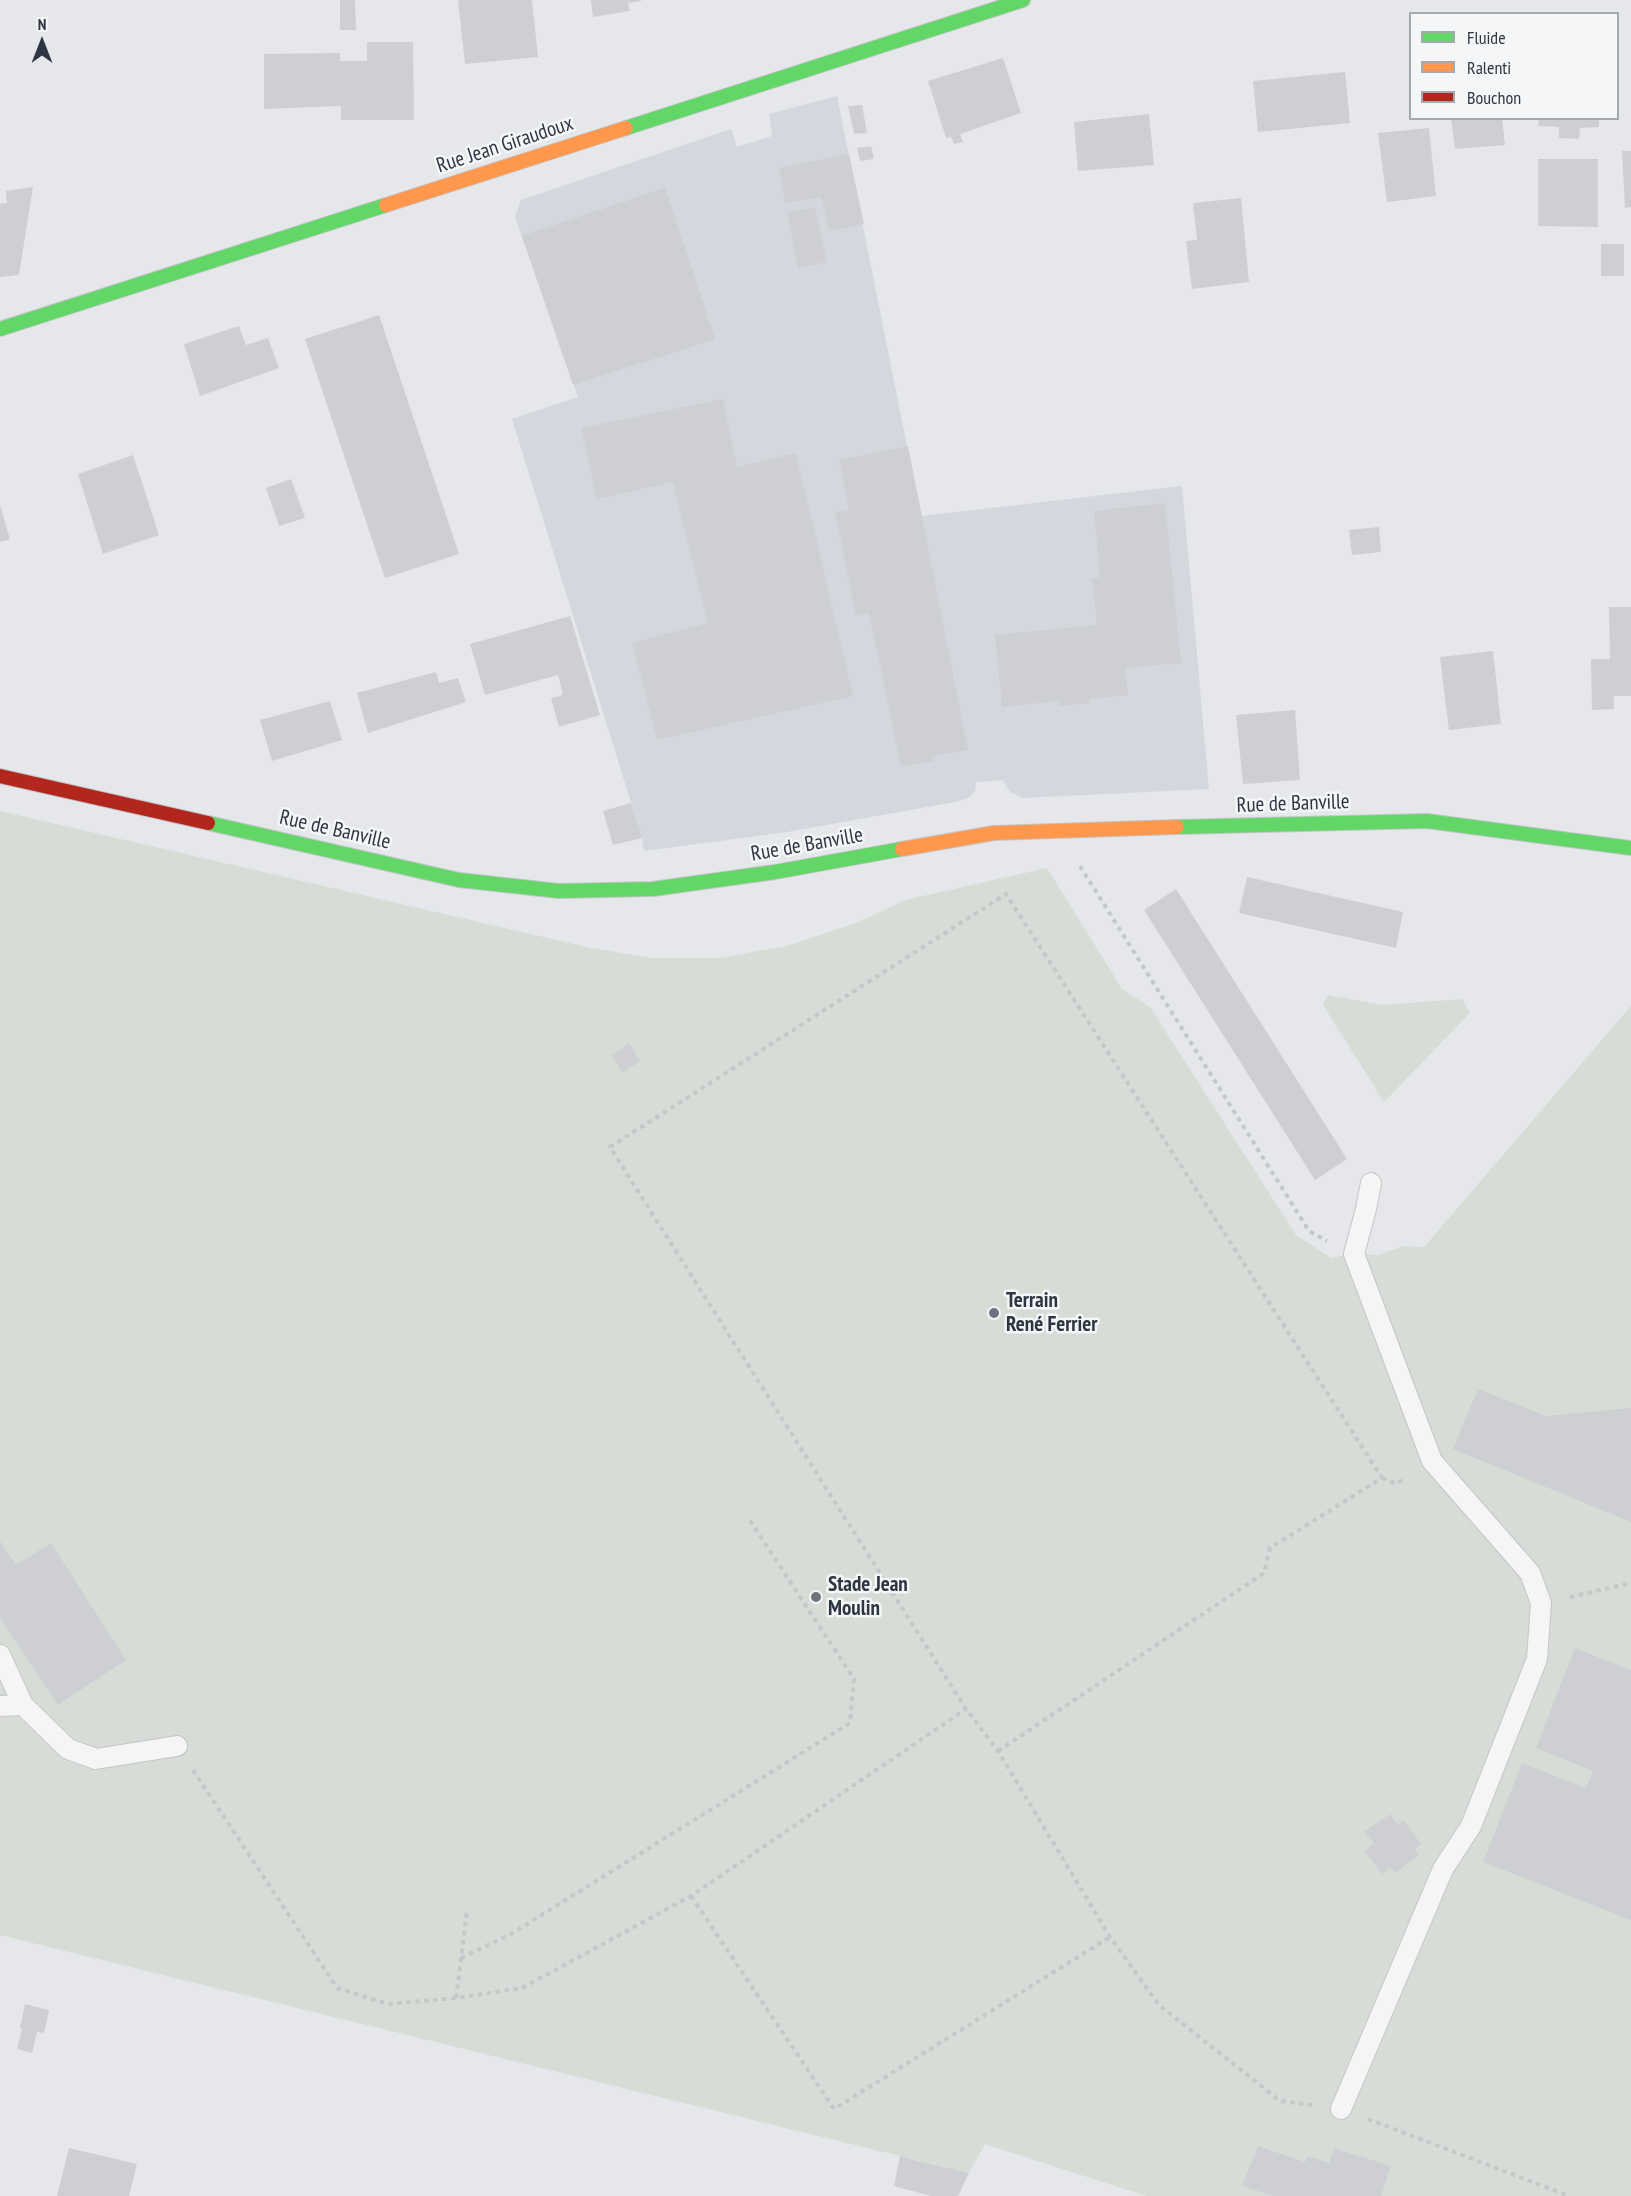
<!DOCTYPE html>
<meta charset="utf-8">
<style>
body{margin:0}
#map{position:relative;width:1631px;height:2196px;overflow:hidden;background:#e5e7ea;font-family:"PT Sans Narrow",sans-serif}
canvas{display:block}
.legend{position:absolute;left:1409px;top:12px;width:210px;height:108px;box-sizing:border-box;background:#f4f6f8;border:2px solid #a4a9af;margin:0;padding:8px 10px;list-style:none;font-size:18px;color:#2d3642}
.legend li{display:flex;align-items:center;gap:12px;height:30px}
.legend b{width:30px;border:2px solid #a4a9af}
.north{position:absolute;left:12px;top:12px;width:60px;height:60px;-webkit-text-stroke:4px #f4f6f8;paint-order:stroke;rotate:0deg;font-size:16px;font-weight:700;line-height:24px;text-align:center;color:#2d3642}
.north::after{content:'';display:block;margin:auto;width:21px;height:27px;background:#2d3642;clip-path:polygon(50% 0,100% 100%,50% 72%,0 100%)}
</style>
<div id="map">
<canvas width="1631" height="2196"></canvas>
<ul class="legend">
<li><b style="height:8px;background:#63d668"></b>Fluide</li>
<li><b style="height:8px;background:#ff974d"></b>Ralenti</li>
<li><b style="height:8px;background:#b3261e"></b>Bouchon</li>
</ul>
<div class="north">N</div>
</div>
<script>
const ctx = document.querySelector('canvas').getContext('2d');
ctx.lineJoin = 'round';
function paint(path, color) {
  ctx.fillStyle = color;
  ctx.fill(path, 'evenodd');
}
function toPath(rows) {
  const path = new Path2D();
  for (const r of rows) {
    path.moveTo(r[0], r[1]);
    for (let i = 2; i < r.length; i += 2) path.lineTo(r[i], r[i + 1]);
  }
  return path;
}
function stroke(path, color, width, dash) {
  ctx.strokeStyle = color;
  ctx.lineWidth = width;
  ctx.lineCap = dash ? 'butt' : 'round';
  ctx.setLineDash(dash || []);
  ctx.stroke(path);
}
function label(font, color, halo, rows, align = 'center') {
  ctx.font = font + ' "PT Sans Narrow",sans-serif';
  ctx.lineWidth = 5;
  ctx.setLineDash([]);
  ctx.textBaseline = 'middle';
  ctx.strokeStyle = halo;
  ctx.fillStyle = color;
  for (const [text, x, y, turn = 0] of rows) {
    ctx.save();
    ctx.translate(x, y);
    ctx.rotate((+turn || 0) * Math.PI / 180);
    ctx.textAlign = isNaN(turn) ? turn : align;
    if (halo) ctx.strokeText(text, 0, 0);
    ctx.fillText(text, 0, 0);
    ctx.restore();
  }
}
paint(toPath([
 [837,96,921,516,1182,486,1209,789,1022,798,1009,791,1003,780,976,782,975,791,968,798,955,802,787,832,644,851,642,838,512,419,578,397,515,217,521,200,731,129,737,147,772,136,769,114]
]), '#d4d7dd');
paint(toPath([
 [0,811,591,948,651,958,720,958,787,946,859,922,905,900,1047,868,1122,989,1150,1007,1296,1235,1331,1258,1354,1254,1378,1255,1403,1246,1424,1247,1631,1006,1631,2196,1146,2196,985,2144,969,2173,0,1935],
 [1328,995,1382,1005,1462,999,1470,1013,1384,1102,1323,1005]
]), '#d7ddd6');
paint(toPath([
 [340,0,355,0,356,30,340,30],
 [458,0,532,0,538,57,465,64],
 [591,0,641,0,641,1,628,3,630,11,593,17],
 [367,42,413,42,414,120,341,120,341,106,264,109,264,54,340,53,340,61,367,61],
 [1003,58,1021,113,960,134,963,142,954,144,951,137,946,138,928,81],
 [1345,72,1350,123,1258,132,1253,81],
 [862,105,867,133,854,134,848,106],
 [1149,114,1154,165,1078,171,1074,122],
 [1451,118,1502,118,1505,145,1455,149],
 [1539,118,1599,118,1599,127,1580,128,1579,139,1559,138,1559,127,1538,126],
 [1429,128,1436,196,1387,202,1378,133],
 [871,146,874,159,860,161,857,148],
 [1622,151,1631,151,1631,207,1625,208],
 [849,154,864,224,829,231,821,197,785,203,779,168],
 [1538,159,1598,159,1598,227,1538,226],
 [33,187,19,275,0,277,0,204,7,203,6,191],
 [665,188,715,339,573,385,522,236],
 [1241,198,1249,282,1192,289,1186,241,1197,240,1193,203],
 [815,207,827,262,798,268,787,212],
 [1601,244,1624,244,1624,276,1601,276],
 [379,315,459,554,385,578,305,339],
 [239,326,246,345,268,338,279,368,200,396,184,344],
 [723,399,737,467,796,453,853,696,657,740,632,643,708,623,673,482,597,499,581,428],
 [908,446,968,750,932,756,933,761,901,766,869,613,856,616,835,513,849,509,839,460],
 [133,455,159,535,103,554,78,474],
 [291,479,305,518,279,526,266,488],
 [1165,503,1181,663,1125,668,1128,695,1089,699,1089,703,1059,706,1059,701,1002,707,995,635,1097,625,1092,578,1100,577,1094,511],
 [0,505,10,539,0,542],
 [1379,527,1381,552,1352,555,1349,530],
 [1609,607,1631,607,1631,696,1614,696,1614,709,1592,710,1591,659,1610,659],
 [570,616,600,715,559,727,551,698,563,695,558,675,485,695,470,644],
 [1493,651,1501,724,1449,730,1440,657],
 [436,672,439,683,458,678,466,702,368,733,357,693],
 [330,701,342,740,272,761,260,720],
 [1295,710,1300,780,1243,784,1236,715],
 [631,803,642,838,613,845,603,811],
 [1247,877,1403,912,1396,948,1239,913],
 [1176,889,1347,1159,1315,1180,1144,910],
 [629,1043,640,1061,622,1073,612,1055],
 [1478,1389,1546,1416,1631,1408,1631,1522,1453,1449],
 [0,1541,16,1565,51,1543,126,1660,58,1705,0,1618],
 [1575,1648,1631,1670,1631,1920,1483,1862,1522,1763,1586,1788,1593,1771,1536,1748],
 [1390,1814,1398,1825,1404,1820,1421,1844,1415,1849,1419,1855,1395,1873,1390,1867,1382,1874,1364,1851,1374,1843,1364,1832],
 [25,2004,49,2010,44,2033,37,2032,32,2053,17,2049,22,2029,20,2028],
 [1258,2146,1305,2162,1308,2156,1329,2163,1334,2148,1391,2166,1381,2196,1273,2196,1242,2186],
 [69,2148,137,2164,129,2196,57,2196],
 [900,2156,919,2161,969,2173,958,2196,931,2196,894,2186]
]), '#cecfd2');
const lane = toPath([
 [0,1655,23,1705],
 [0,1706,23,1705,68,1749,96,1759,177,1746],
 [1341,2109,1443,1869,1471,1826,1537,1659,1541,1603,1530,1573,1432,1461,1354,1254,1366,1209,1371,1183]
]);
const fast = toPath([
 [626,128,1023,0],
 [0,329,386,205],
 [208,823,459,880,559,891,653,889,775,872,902,849],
 [1177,827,1427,821,1631,848]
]);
const slow = toPath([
 [386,205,626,128],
 [902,849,994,833,1177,827]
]);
const jam = toPath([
 [0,776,208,823]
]);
stroke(lane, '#c3c5c8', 22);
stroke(fast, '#c3c5c8', 16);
stroke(slow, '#c3c5c8', 16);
stroke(jam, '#c3c5c8', 16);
stroke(toPath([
 [1080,866,1309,1231,1327,1241],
 [1382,1478,1396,1484,1406,1478],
 [1570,1597,1631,1583],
 [998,1751,1264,1573,1270,1548,1382,1478,1006,894,610,1147,966,1709,998,1751,1110,1937,1159,2005,1280,2101,1312,2105],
 [193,1770,337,1988,388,2004,456,1998,522,1988,691,1896,966,1709],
 [691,1896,834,2109,1110,1937],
 [461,1958,511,1934,850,1723,854,1679,749,1519],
 [456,1998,467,1911],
 [1368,2119,1569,2196]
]), '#c5c8ca', 4, [4.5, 4.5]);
stroke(lane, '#f5f5f6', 20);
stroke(fast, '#63d668', 14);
stroke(slow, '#ff974d', 14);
stroke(jam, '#b3261e', 14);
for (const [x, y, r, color] of [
 [994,1313,6,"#6d747d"],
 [816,1597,6,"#6d747d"]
]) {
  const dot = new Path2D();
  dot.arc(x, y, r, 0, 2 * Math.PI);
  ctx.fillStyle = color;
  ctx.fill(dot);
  stroke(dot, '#f4f6f8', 2);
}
label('21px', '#2d3642', '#f4f6f8', [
 ["Rue Jean Giraudoux",505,145,-18],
 ["Rue de Banville",1293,804,-2],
 ["Rue de Banville",335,830,13],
 ["Rue de Banville",807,845,-10]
]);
label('bold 21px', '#2d3642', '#f4f6f8', [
 ["Terrain",1006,1301],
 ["René Ferrier",1006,1325],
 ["Stade Jean",828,1585],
 ["Moulin",828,1609]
], 'left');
</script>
